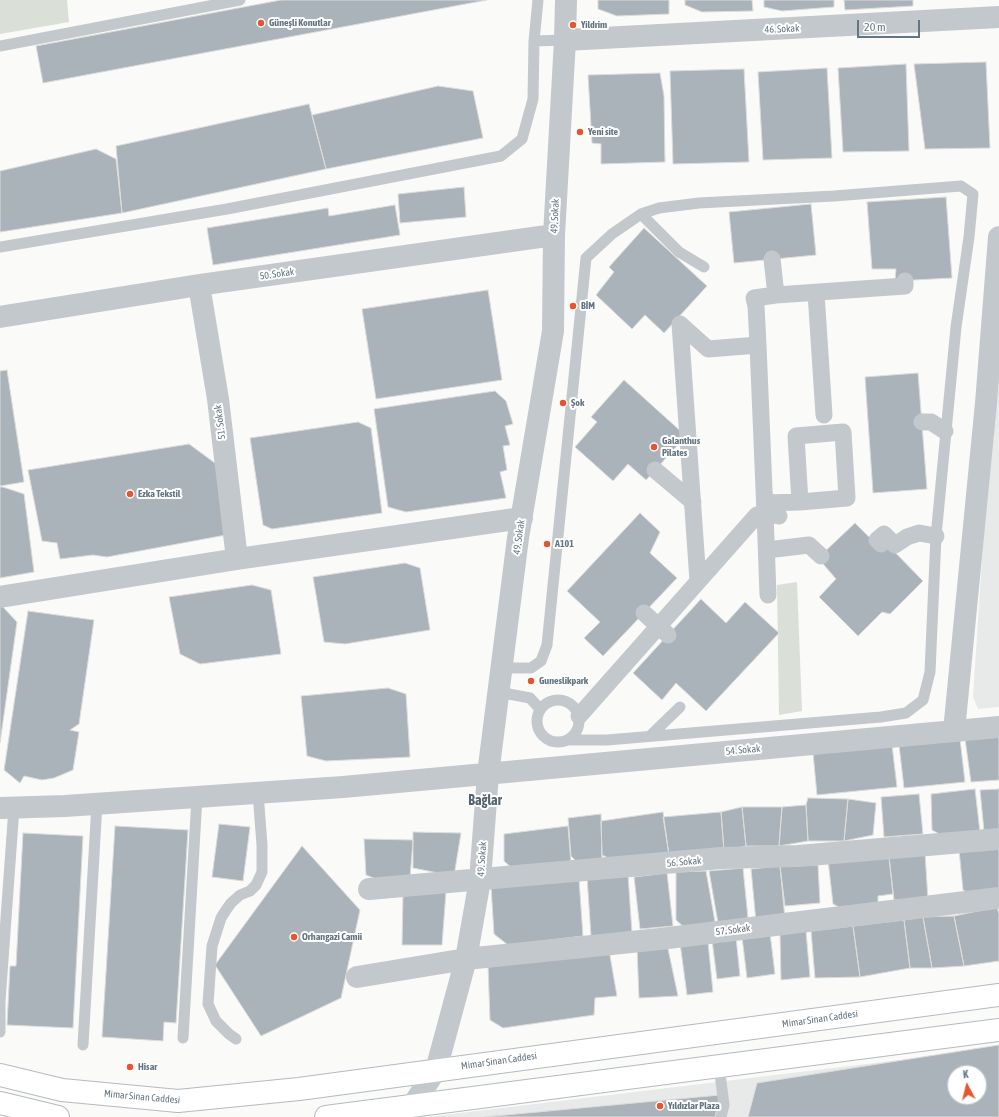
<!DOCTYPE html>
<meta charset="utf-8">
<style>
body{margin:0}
#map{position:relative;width:999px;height:1117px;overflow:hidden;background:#fafaf8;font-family:"Asap Condensed",sans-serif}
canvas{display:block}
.north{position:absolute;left:947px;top:1065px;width:40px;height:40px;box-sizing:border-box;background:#fff;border:1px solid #c1c8cd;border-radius:50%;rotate:353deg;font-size:11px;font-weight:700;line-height:16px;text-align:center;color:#657683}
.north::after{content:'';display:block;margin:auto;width:14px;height:18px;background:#e4572e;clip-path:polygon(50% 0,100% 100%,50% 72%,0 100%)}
.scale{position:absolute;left:857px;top:20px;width:63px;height:18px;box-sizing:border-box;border:2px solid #657683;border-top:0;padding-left:5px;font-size:12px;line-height:14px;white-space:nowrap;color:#657683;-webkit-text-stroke:3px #fff;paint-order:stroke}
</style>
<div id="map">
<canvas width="999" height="1117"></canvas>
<div class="north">K</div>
<div class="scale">20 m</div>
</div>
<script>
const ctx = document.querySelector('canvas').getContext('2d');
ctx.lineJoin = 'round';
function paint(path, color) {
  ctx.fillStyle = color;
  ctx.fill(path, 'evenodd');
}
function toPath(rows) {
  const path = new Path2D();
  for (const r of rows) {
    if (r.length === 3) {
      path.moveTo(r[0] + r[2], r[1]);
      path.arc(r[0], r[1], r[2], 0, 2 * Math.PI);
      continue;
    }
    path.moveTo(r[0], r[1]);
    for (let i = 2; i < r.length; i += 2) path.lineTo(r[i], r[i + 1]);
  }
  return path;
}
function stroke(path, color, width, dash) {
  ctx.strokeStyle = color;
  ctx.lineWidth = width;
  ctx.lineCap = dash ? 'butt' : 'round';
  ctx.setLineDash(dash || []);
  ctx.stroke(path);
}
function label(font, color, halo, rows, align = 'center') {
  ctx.font = font + ' "Asap Condensed",sans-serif';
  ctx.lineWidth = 4;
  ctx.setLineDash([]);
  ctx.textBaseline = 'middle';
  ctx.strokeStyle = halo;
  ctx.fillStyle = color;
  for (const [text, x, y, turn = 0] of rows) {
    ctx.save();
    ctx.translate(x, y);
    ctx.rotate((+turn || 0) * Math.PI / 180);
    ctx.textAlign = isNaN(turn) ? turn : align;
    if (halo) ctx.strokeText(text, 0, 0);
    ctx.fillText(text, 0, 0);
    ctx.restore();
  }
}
paint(toPath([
 [999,340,999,707,978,709,973,697,992,406],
 [999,1048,999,1117,427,1117],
 [955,1073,979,1073,979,1097,955,1097]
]), '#e8e9e9');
paint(toPath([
 [0,0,67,0,69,22,0,34],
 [797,582,802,711,779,715,777,585]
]), '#dadfd7');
const building = toPath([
 [281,0,487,0,43,83,36,46,281,0],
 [598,0,669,0,669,14,617,16,598,9,598,0],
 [685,0,752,0,753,11,702,12,685,5,685,0],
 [764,0,834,0,834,7,782,11,764,7,764,0],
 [844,0,913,0,913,6,845,10,844,0],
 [986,62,990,148,925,149,914,64,986,62],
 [906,64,909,151,843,152,838,68,906,64],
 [827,68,832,158,763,160,758,72,827,68],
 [744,69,749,162,673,164,670,71,744,69],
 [660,73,664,96,665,162,601,164,601,144,592,143,588,75,660,73],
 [438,86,473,91,483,138,326,169,312,115,438,86],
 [309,104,326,169,122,213,116,146,309,104],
 [96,149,116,159,122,213,0,232,0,171,96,149],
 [464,187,466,217,400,223,398,194,464,187],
 [946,197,952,278,895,281,896,269,872,269,867,202,946,197],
 [811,204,816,255,734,263,729,212,811,204],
 [395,205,400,235,213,265,207,228,328,208,329,216,395,205],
 [644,228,707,286,664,333,645,315,632,329,596,295,614,272,609,267,644,228],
 [488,290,502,380,376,399,362,309,488,290],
 [7,370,24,482,0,486,0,371,7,370],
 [918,373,927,489,873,493,865,377,918,373],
 [624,380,686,436,646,480,628,464,613,481,575,447,597,422,591,417,624,380],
 [495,391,506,401,513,424,505,426,510,445,503,446,507,470,500,472,506,498,406,512,388,507,374,409,495,391],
 [358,422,371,428,382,513,272,529,263,525,250,438,358,422],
 [189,444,223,469,226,535,107,557,93,555,60,559,57,543,42,541,28,470,189,444],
 [0,487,3,487,24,494,34,572,0,578,0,487],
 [640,513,660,532,650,553,677,578,603,656,584,638,600,622,567,591,640,513],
 [855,523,878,546,884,541,923,581,890,614,882,612,858,636,819,597,836,579,818,558,855,523],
 [405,563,420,568,430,630,345,644,324,642,313,577,405,563],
 [252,585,271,590,281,654,200,664,180,654,169,597,252,585],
 [701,599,726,623,745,602,779,633,706,711,676,683,662,700,633,673,701,599],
 [0,606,2,606,17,622,0,743,0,606],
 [28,611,94,620,79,724,70,730,79,732,73,770,54,778,42,780,24,776,20,783,4,770,28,611],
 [388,688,406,694,410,757,326,761,307,756,301,696,388,688],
 [999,736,999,780,971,782,965,739,999,736],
 [960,739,965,782,904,788,899,745,960,739],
 [892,745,897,787,817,795,813,753,892,745],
 [975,789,980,832,943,836,932,830,931,794,975,789],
 [999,789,999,830,984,831,980,790,999,789],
 [919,794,923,834,884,837,881,797,919,794],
 [808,798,848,799,844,841,808,841,806,805,808,798],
 [848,799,876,803,873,835,844,841,848,799],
 [806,805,808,841,779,846,782,807,806,805],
 [742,807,746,846,724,851,721,812,742,807],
 [742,807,782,807,779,846,746,846,742,807],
 [663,812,669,855,613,860,602,855,601,821,663,812],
 [721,812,724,851,669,855,663,817,721,812],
 [601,814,602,860,576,861,571,856,568,818,601,814],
 [219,824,250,827,243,881,212,877,219,824],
 [115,826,188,830,176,1023,164,1022,163,1041,102,1037,115,826],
 [568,826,571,863,514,870,504,861,504,834,568,826],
 [413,832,461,833,454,876,413,868,413,832],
 [23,833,83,836,73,1028,7,1025,10,966,16,966,23,833],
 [364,839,413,840,410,878,384,882,366,875,364,839],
 [999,843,999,890,973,895,963,890,959,850,999,843],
 [302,846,360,910,341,998,261,1036,215,965,302,846],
 [925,852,928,900,894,900,889,857,925,852],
 [889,857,893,894,878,896,878,906,843,909,833,904,828,860,889,857],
 [818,865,820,903,785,906,780,866,818,865],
 [780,866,785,919,756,922,751,869,780,866],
 [743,868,748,918,718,923,709,871,743,868],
 [706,871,715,922,685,928,676,920,676,872,706,871],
 [667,873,673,926,640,929,634,877,667,873],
 [628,874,632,933,591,936,587,877,628,874],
 [579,879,583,936,508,945,494,934,491,886,579,879],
 [446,892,442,945,402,945,403,895,446,892],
 [997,907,999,914,999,961,964,966,954,916,997,907],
 [954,916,964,966,932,968,923,917,954,916],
 [923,917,932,968,910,968,904,920,923,917],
 [904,920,910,968,860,977,853,926,904,920],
 [853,926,860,977,815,978,811,931,853,926],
 [806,931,810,977,781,980,780,934,806,931],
 [770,933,775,974,747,978,742,937,770,933],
 [736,937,740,976,717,979,712,940,736,937],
 [708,942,713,992,687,995,680,943,708,942],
 [667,944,678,996,639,998,637,948,667,944],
 [609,950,617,996,595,998,594,1015,503,1028,490,1020,488,965,609,950],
 [999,1045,999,1117,748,1117,757,1083,999,1045],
 [955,1073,979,1073,979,1097,955,1097,955,1073],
 [720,1095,715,1117,484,1117,720,1095]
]);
paint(building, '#aab3b9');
stroke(building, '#dcdcda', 1);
const secondary = toPath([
 [0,1075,62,1090,178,1101,299,1089,999,995],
 [0,1103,58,1117],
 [326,1117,999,1030]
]);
stroke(secondary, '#b3babf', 24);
stroke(toPath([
 [534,41,565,40],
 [0,46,240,0],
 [0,247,227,209,501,156,522,139,533,99,534,41,538,0],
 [501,668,531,668,541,661,547,645,586,258,612,234,641,214,679,252,704,267],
 [498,692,530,698,540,709],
 [558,721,21],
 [650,736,680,707],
 [568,740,607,740,881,717,906,713,923,700,930,672,936,536,956,327,969,237,973,194,961,186,834,196,699,203,659,208,641,214],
 [0,1032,0,1001,14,808],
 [183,1038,197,797],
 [236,1039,229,1034,216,1021,208,1004,212,946,221,918,226,910,231,903,240,895,250,891,256,885,262,872,262,845,258,793],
 [83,1045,97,803],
 [719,1066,724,1105,721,1117]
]), '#c3c8cc', 11);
stroke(toPath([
 [772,259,776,295],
 [816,293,824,415],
 [758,345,756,306,754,298,776,295,905,286,905,281],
 [922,422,931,422,945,431],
 [655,470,693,502],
 [765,503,800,502,847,498,843,432,796,436,800,502],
 [881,544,877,540,884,534,895,545,907,537,919,533,936,536],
 [767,550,809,545,821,556],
 [768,595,765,513,779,516],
 [644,613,668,635],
 [579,716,757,515,765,513,758,345,708,349,680,324,698,581]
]), '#c3c8cc', 17);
stroke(toPath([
 [565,40,999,17],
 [199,285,218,399,237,559],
 [0,317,199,285,554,235],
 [0,597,237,559,522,518],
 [954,731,986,403,999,237],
 [0,808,65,806,343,787,999,727],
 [369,889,721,858,798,856,999,839],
 [357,977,466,959,660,939,999,898],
 [436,1070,466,959,480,880,488,774,518,538,553,331,554,235,565,40,566,0]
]), '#c3c8cc', 22);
stroke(toPath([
 [411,1117,412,1106,436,1070]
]), '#c3c8cc', 22);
stroke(secondary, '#fff', 22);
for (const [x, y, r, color] of [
 [261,23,4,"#e4572e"],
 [573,25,4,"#e4572e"],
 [580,132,4,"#e4572e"],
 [573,306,4,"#e4572e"],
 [563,403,4,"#e4572e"],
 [654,447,4,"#e4572e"],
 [130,494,4,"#e4572e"],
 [547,544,4,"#e4572e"],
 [531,681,4,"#e4572e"],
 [294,937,4,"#e4572e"],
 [130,1067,4,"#e4572e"],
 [660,1106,4,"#e4572e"]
]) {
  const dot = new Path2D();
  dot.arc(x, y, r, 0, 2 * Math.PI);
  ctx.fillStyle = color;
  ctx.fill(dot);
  stroke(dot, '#fff', 1.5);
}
label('bold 10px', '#657683', '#fff', [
 ["Güneşli Konutlar",269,23],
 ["Yildrim",581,25],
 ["Yeni site",588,132],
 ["BİM",581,306],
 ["Şok",571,403],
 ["Galanthus",662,441],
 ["Pilates",662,453],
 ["Ezka Tekstil",138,494],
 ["A101",555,544],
 ["Guneslikpark",539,681],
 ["Orhangazi Camii",302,937],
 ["Hisar",138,1067],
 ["Yıldızlar Plaza",668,1106]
], 'left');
label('10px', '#657683', '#fff', [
 ["46. Sokak",782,29,-3],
 ["49. Sokak",555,216,-87],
 ["50. Sokak",277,274,-8],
 ["51. Sokak",220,422,-97],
 ["49. Sokak",519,537,-82],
 ["54. Sokak",743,750,-5],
 ["49. Sokak",482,859,-86],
 ["56. Sokak",684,862,-5],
 ["57. Sokak",733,930,-7],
 ["Mimar Sinan Caddesi",820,1019,-8],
 ["Mimar Sinan Caddesi",499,1061,-8],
 ["Mimar Sinan Caddesi",142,1097,5]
]);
label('bold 14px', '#57646e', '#fff', [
 ["Bağlar",485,801]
]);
</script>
